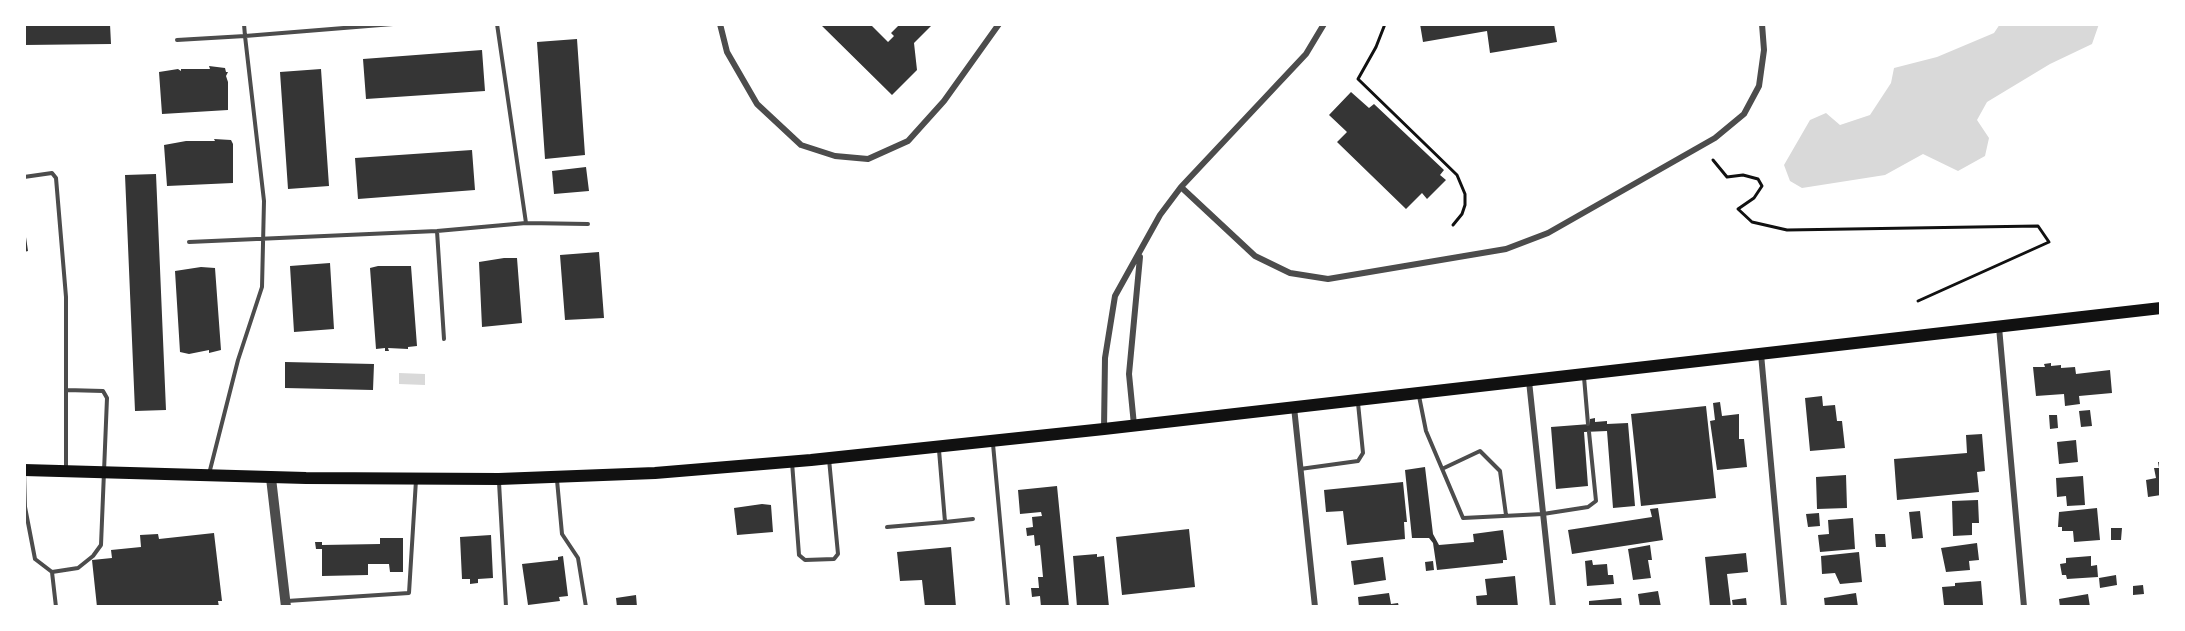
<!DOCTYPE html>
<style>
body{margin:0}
#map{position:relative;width:2185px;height:631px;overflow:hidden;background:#fff;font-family:Roboto,sans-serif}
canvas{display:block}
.frame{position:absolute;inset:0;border:26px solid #fff;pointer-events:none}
</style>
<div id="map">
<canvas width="2185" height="631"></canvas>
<div class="frame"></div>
</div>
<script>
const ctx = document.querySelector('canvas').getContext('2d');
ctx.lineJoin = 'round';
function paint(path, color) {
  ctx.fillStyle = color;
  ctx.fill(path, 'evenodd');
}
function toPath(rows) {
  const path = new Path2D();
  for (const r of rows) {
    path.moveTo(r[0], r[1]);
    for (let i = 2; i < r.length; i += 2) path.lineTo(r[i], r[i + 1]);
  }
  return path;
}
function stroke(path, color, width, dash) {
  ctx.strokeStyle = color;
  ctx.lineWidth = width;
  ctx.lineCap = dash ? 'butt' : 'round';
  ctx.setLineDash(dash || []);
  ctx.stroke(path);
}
paint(toPath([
 [2000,24,2099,24,2092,44,2050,64,1987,102,1977,120,1989,138,1985,156,1958,171,1923,154,1885,175,1802,188,1790,181,1784,165,1810,120,1826,113,1840,125,1870,115,1891,83,1894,68,1937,57,1994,33],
 [399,373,425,374,425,385,399,384]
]), '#d9d9d9');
paint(toPath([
 [24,24,110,24,111,44,24,45],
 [820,24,870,24,888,42,894,36,891,33,900,24,931,26,914,43,917,70,892,95],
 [1420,24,1554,24,1557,42,1490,53,1487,31,1423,42],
 [577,39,585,155,545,159,537,42],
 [482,50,485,91,366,99,363,59],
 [209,66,225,68,226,72,228,72,226,76,228,82,228,110,162,114,159,72,178,69,181,71,181,69,210,69],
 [321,69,329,186,288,189,280,72],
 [1351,92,1369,108,1374,104,1444,170,1440,175,1446,180,1427,199,1422,193,1406,209,1337,142,1347,132,1329,115],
 [214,139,231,140,233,144,233,183,167,186,164,145,186,141,215,141],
 [472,150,475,190,358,199,355,158],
 [586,167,589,191,554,194,552,171],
 [156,174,166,410,135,411,125,175],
 [24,223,28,251,24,252],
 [599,252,604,318,565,320,560,255],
 [504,258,517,258,522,323,482,327,479,262],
 [330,263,334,329,294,332,290,266],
 [378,266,411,266,417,346,408,347,408,349,388,348,389,351,385,351,385,348,376,349,370,268],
 [201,267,215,268,221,350,209,353,209,350,189,354,180,352,175,271],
 [285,362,374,364,373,390,285,388],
 [2051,363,2051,366,2061,365,2061,368,2075,367,2076,374,2110,370,2112,393,2079,396,2080,404,2065,406,2064,394,2036,396,2033,367,2045,367,2044,364],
 [1822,396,1823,406,1835,405,1837,421,1842,421,1845,448,1810,451,1805,398],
 [1720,402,1722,416,1739,414,1739,439,1744,439,1747,467,1717,470,1710,421,1715,420,1713,403],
 [1706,406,1716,498,1641,506,1631,414],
 [2090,410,2092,426,2081,427,2079,411],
 [2049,415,2057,415,2058,428,2050,429],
 [1595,418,1595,422,1607,421,1607,424,1628,423,1635,506,1613,508,1607,431,1584,432,1588,486,1556,489,1551,427,1590,424,1590,419],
 [1982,434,1985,471,1977,472,1979,492,1897,500,1894,459,1967,453,1966,435],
 [2076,440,2078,462,2059,464,2057,442],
 [2158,462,2161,462,2161,495,2148,497,2146,480,2156,478,2154,468,2159,468],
 [1425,467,1433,534,1439,545,1474,542,1473,534,1503,530,1507,560,1503,560,1503,563,1437,570,1433,543,1429,538,1412,538,1405,470],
 [1846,475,1847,508,1817,509,1816,477],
 [2083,476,2085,505,2067,506,2066,496,2057,497,2056,478],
 [1403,482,1407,522,1404,522,1405,539,1347,545,1343,511,1326,512,1324,490],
 [1057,486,1069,607,1041,607,1040,596,1032,597,1031,588,1039,588,1038,577,1043,577,1040,545,1035,546,1034,535,1027,536,1026,528,1033,527,1032,517,1042,516,1041,512,1020,514,1018,490],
 [1978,500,1979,523,1972,523,1972,535,1953,536,1952,501],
 [762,504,771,505,773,532,737,535,734,508],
 [1658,508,1663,540,1572,554,1568,530,1652,517,1650,509],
 [2097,508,2100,540,2074,542,2073,531,2062,531,2062,527,2058,527,2059,512],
 [1920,511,1923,538,1912,539,1909,512],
 [1819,513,1820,526,1808,527,1806,514],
 [1853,518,1855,549,1820,552,1818,535,1829,534,1828,520],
 [2111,528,2122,528,2121,540,2111,540],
 [1189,529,1195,587,1122,595,1116,537],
 [214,533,222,601,218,601,219,607,97,607,92,560,112,558,111,550,141,547,140,535,158,534,159,539],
 [1875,534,1885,534,1886,547,1876,547],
 [491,535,493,578,478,579,478,583,470,584,470,579,462,579,460,537],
 [380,538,403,538,403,572,390,572,389,564,368,564,368,575,322,576,322,549,316,549,315,542,322,542,322,545,380,544],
 [1977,543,1979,560,1969,561,1970,570,1946,572,1941,548],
 [1650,545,1652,560,1648,560,1651,578,1633,580,1628,549],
 [951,547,956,607,925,607,922,580,900,581,897,552],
 [1859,552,1862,582,1840,584,1835,573,1822,574,1821,556],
 [1746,553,1748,572,1727,574,1731,607,1710,607,1705,557],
 [1097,554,1097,557,1104,556,1109,607,1077,607,1073,556],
 [563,556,568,596,559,597,560,601,528,605,522,564,558,560,558,557],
 [2091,556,2091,566,2097,565,2098,577,2067,579,2066,575,2062,575,2060,564,2066,563,2066,558],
 [1383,557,1386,580,1354,585,1351,561],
 [1592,560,1593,565,1607,564,1608,575,1613,575,1614,584,1587,586,1585,561],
 [1433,561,1434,570,1426,571,1425,562],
 [2116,575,2117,585,2100,588,2099,578],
 [1515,576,1518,607,1477,607,1476,596,1487,595,1485,579],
 [1981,581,1983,605,1944,605,1942,587,1955,586,1955,583],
 [2143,585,2144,594,2133,595,2133,586],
 [1658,591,1661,607,1640,607,1638,594],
 [1389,593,1391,604,1398,603,1399,607,1359,607,1358,597],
 [1856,593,1858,607,1825,607,1824,598],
 [2088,594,2090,607,2060,607,2059,599],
 [636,595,637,607,617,607,616,598],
 [1621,598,1622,607,1589,607,1589,601],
 [1746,598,1747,607,1733,607,1732,600]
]), '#353535');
stroke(toPath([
 [1385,24,1376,47,1358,79,1457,175,1465,194,1465,205,1462,214,1453,225],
 [1713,160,1727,177,1743,175,1758,179,1762,186,1754,198,1738,209,1752,222,1787,230,2038,226,2049,242,1918,301]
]), '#111', 3);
stroke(toPath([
 [177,40,245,36,244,24],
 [24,177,52,173,56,178,66,297,66,468],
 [526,223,588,224],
 [437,231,444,339],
 [189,242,437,231,526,223,497,24],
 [1584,377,1588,424],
 [1419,396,1426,431,1463,518,1543,514,1588,507,1596,501,1589,432],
 [993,444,1008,607],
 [792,462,799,555,805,560,834,559,838,554,829,459],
 [1444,468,1480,451,1500,471,1506,515],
 [1300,469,1358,461,1363,453,1358,403],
 [24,471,25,507,35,559,52,572,56,607],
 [209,474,238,360,262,287,264,201,245,36,393,24],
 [557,480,562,534,578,558,586,607],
 [499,482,506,607],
 [945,522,973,519],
 [887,527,945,522,939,450],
 [52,572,78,568,93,556,101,545,107,398,103,391,66,390],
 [287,601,409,593,416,480]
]), '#4c4c4c', 4);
stroke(toPath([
 [720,24,727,52,757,104,801,145,835,156,868,159,908,141,944,101,999,24],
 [1181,187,1255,256,1290,273,1328,279,1506,249,1548,233,1715,138,1744,114,1759,86,1764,50,1762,24],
 [1999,327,2024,607],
 [1761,354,1784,607],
 [1529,381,1553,607],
 [1294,407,1315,607],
 [1134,425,1129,374,1140,257],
 [1104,429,1105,358,1115,296,1160,215,1181,187,1306,54,1324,24]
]), '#4c4c4c', 6);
stroke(toPath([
 [271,478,286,607]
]), '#4c4c4c', 10);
stroke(toPath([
 [24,470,306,478,499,479,655,473,811,460,1104,429,2161,308]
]), '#111', 12);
</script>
